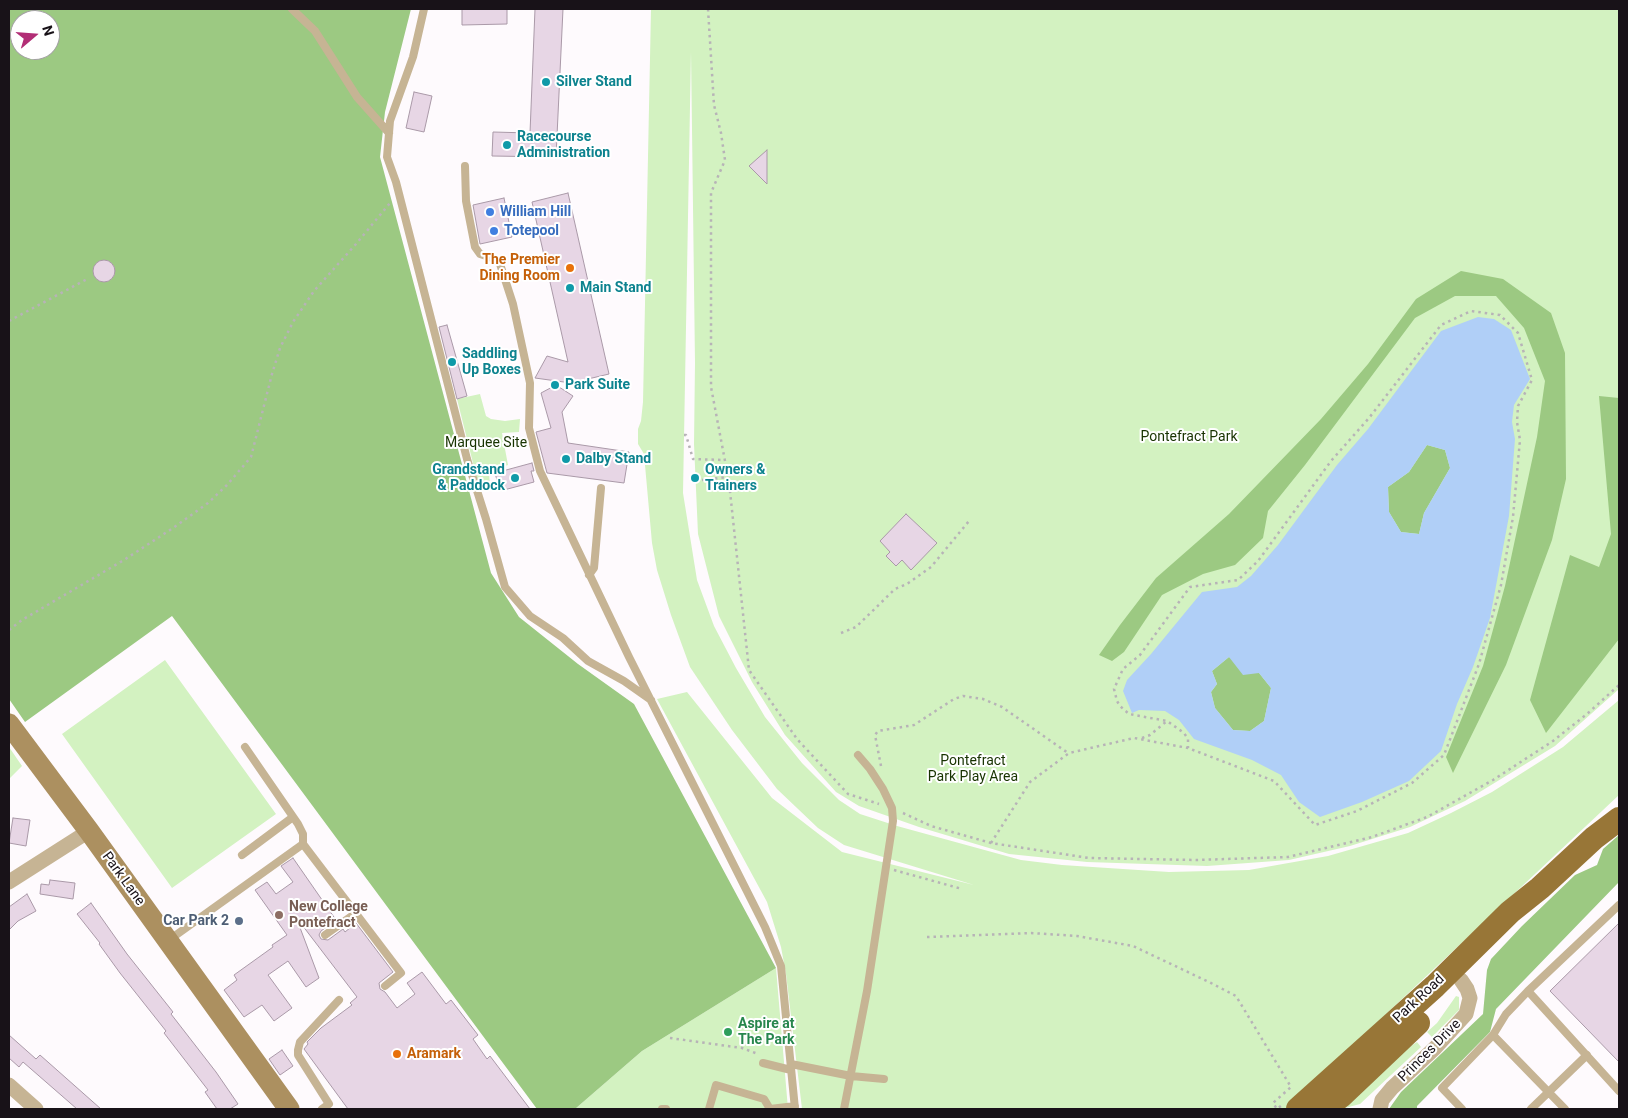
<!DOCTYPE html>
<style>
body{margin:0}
#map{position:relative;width:1628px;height:1118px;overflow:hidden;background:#fefafd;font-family:Roboto,sans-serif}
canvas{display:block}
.frame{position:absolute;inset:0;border:10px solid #181218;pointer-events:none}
.north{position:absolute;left:10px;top:10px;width:50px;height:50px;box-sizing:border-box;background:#fff;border:1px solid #a3a0a3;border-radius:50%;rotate:72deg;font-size:14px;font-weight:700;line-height:20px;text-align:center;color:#181218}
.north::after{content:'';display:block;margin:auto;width:18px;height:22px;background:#b22e76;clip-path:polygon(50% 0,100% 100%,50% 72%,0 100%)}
</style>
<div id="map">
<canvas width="1628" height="1118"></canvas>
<div class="frame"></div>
<div class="north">N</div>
</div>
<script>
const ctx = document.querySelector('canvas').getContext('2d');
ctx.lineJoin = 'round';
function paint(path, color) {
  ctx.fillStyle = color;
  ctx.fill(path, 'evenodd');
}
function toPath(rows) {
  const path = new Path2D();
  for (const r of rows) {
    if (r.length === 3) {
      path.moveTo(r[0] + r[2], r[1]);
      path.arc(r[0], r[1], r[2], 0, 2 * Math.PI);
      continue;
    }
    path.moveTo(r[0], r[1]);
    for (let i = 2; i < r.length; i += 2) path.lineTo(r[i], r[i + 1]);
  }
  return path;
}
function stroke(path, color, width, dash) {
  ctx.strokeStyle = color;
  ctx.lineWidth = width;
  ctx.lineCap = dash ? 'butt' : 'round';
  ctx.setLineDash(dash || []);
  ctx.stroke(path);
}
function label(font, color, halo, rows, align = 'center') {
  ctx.font = font + ' Roboto,sans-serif';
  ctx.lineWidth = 4;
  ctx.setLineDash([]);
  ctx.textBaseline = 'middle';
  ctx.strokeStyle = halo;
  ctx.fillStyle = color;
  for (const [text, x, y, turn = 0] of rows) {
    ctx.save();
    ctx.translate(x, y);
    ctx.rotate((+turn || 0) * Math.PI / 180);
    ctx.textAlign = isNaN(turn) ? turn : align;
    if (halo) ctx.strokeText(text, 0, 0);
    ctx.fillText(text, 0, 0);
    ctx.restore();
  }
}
paint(toPath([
 [651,9,1619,9,1619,689,1555,746,1465,801,1410,827,1350,846,1289,860,1207,866,1087,862,1009,854,919,827,859,806,836,792,785,735,752,682,719,616,698,534,694,444,695,363,691,51,683,493,697,580,714,626,736,668,765,717,802,763,839,800,860,814,897,826,1021,860,1062,865,1169,872,1249,870,1328,856,1408,833,1451,813,1492,792,1563,747,1619,700,1619,795,1285,1109,802,1109,786,974,781,947,767,902,657,699,687,692,772,798,842,852,974,885,844,845,818,828,777,789,732,730,690,667,671,615,657,570,652,543,644,454,638,444,638,429,641,421,643,402],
 [480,394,486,416,491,419,505,421,520,419,519,432,502,433,508,465,489,471,490,487,484,488,478,483,457,399],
 [165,660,276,814,172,888,62,734],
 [9,747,22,766,9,779],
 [776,968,788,1109,575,1109,642,1051],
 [1456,996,1459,997,1459,1010,1432,1037,1427,1032,1437,1023],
 [1417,1042,1421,1047,1360,1104,1345,1108,1343,1104,1391,1059]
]), '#d3f2c1');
paint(toPath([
 [9,9,411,9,385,112,380,157,491,573,519,617,578,664,634,704,776,968,642,1051,575,1109,537,1109,172,616,25,722,9,699],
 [20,20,50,20,50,50,20,50],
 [1461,271,1503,279,1551,313,1565,353,1566,479,1552,540,1506,665,1453,773,1446,757,1483,666,1505,586,1537,437,1545,381,1524,328,1496,296,1455,296,1415,318,1305,465,1268,511,1263,538,1235,565,1203,574,1162,595,1124,652,1112,661,1099,655,1120,625,1156,578,1229,514,1321,419,1368,364,1416,299],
 [1599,396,1619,398,1619,639,1546,733,1530,700,1570,555,1599,567,1611,534],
 [1427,445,1445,450,1450,468,1424,513,1419,534,1401,532,1389,512,1388,487,1409,472],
 [1229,657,1259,673,1271,688,1264,721,1250,731,1233,730,1215,708,1211,692,1217,684,1212,671],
 [1619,835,1619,882,1496,1009,1490,1032,1417,1106,1417,1109,1389,1109,1401,1092,1483,1014,1487,970,1491,959,1522,926,1575,875,1597,865,1603,849]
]), '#9cc982');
paint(toPath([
 [1478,317,1494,319,1511,330,1530,379,1514,405,1512,422,1515,439,1509,516,1490,618,1473,667,1457,704,1441,751,1409,781,1362,802,1320,817,1299,802,1281,775,1252,760,1194,739,1179,720,1165,711,1139,710,1132,713,1123,691,1127,680,1151,654,1202,592,1237,587,1251,576,1278,545,1337,465,1368,429,1441,331],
 [1427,445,1445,450,1450,468,1424,513,1419,534,1401,532,1389,512,1388,487,1409,472],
 [1229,657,1243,675,1259,673,1271,688,1264,721,1250,731,1233,730,1215,708,1211,692,1217,684,1212,671]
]), '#b0cff7');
const building = toPath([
 [462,9,507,9,507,24,462,25,462,9],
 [535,9,563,9,556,157,492,156,493,132,530,133,535,9],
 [414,92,432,96,424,132,406,128,414,92],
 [767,150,767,184,749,166,767,150],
 [568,193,609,374,571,383,535,378,547,356,568,362,532,202,568,193],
 [504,198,512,237,480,244,473,205,504,198],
 [104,271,11],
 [447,325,467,396,457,399,439,327,447,325],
 [556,385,573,396,562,412,568,443,629,452,624,483,547,473,536,432,551,428,541,393,556,385],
 [532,463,534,471,531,471,534,482,500,491,495,473,532,463],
 [906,514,937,543,911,570,902,560,896,566,886,556,890,552,880,541,906,514],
 [13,818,30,820,26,846,9,843,13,818],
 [293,858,336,920,321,931,319,935,321,939,328,940,343,929,345,932,356,923,393,972,379,983,380,989,385,992,397,1008,415,994,407,983,422,972,446,1004,451,1000,478,1035,473,1039,487,1059,490,1056,530,1109,348,1109,304,1049,308,1044,307,1042,321,1028,352,1005,350,1003,357,997,296,917,319,978,306,987,288,961,268,975,292,1008,274,1021,262,1005,244,1017,224,990,237,980,234,975,273,947,272,945,287,935,255,890,267,882,276,894,293,882,281,866,293,858],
 [50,880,75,883,73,899,40,894,41,884,49,885,50,880],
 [27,894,36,911,18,921,9,930,9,907,27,894],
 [91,903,127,954,173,1012,171,1014,216,1072,238,1104,230,1109,217,1109,205,1092,208,1090,164,1033,166,1031,120,973,99,944,100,943,77,914,91,903],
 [1619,923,1619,1062,1550,991,1619,923],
 [9,1035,36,1059,40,1055,101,1109,77,1109,23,1062,19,1067,9,1058,9,1035],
 [282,1050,293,1066,280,1075,269,1059,282,1050]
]);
paint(building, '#e7d6e5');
stroke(building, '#aa99a8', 1);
stroke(toPath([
 [708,9,714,105,721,133,725,160,711,193,711,387,729,482,749,670,797,739,848,794,879,804],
 [9,321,89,278],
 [684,435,686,435,693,459,724,460],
 [702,480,728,477],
 [9,630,22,620,124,560,173,528,208,503,227,485,251,457,272,374,280,348,293,322,314,291,356,244,390,203],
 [841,633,856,627,895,589,907,584,931,567,969,521],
 [1142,738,1150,735,1167,721],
 [881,766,875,735,878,731,914,725,954,699,963,696,983,699,1002,707,1068,753],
 [903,813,931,826,991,843,1089,858,1196,860,1288,857,1372,837,1427,817,1493,780,1553,741,1587,714,1619,685],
 [991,843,1030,782,1069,753,1134,738,1188,748,1274,781,1315,825,1357,811,1412,783,1444,755,1479,664,1501,585,1513,517,1520,440,1517,422,1518,406,1532,380,1518,333,1500,315,1471,311,1441,325,1369,418,1331,461,1258,561,1238,580,1190,587,1140,655,1123,669,1114,689,1117,701,1120,706,1129,714,1167,721,1184,733,1188,739,1188,748],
 [894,870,962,889],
 [927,937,1031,933,1077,936,1133,946,1211,983,1236,996,1291,1087,1273,1103,1277,1109,1281,1106],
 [670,1038,742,1048,758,1054]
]), '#b7b3b7', 2.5, [2.5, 4]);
stroke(toPath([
 [292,9,315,31,357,97,389,133],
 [424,9,413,57,390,121,387,157,396,182,467,459,486,519,505,587,530,616,563,638,588,661,624,681,651,700],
 [465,166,466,201,475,247,480,254,495,259,500,264,513,304,530,383,529,428,540,471,629,657,765,927,781,966,795,1109],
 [589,575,594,568,601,488],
 [245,747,298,824,303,834,303,844],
 [242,855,293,817],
 [1619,905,1528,991,1619,1091],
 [325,935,356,913],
 [169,940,303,844,401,973,385,986],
 [1493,1035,1565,1109],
 [763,1063,791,1070],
 [791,1064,851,1076,884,1079],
 [322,1109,329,1104,298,1055,298,1050,300,1042,339,1000],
 [662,1109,666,1109],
 [709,1109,716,1085,764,1099,770,1109],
 [770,1109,795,1106],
 [844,1109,867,991,893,821,892,808,883,789,870,769,858,755],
 [1462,1109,1442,1088,1493,1035,1506,1014,1528,991],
 [1531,1109,1587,1055]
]), '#c6b494', 8);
stroke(toPath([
 [9,882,89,831],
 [9,1085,36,1109],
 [1380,1109,1382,1100,1392,1088,1435,1048,1466,1014,1470,998,1467,989,1461,980]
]), '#c6b494', 15);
stroke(toPath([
 [9,724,89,831,289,1109]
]), '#ac9060', 21);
stroke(toPath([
 [1298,1109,1435,986,1510,912,1540,888,1594,838,1619,819],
 [1324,1109,1341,1096,1418,1023]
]), '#987637', 24);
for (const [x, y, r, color] of [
 [546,82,5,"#0f9aa8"],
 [507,145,5,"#0f9aa8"],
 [490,212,5,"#3f7fe0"],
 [494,231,5,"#3f7fe0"],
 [570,268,5,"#e8710a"],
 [570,288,5,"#0f9aa8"],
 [452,362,5,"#0f9aa8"],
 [555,385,5,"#0f9aa8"],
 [566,459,5,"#0f9aa8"],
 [515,478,5,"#0f9aa8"],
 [695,478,5,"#0f9aa8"],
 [279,915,5,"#8d6e63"],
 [239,921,5,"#5c6f8a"],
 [728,1032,5,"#2e9e5b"],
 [397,1054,5,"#e8710a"]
]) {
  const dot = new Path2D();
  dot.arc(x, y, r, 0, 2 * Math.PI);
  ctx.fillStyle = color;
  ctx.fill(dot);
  stroke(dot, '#fff', 2);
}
label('bold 14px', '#0d838f', '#fff', [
 ["Silver Stand",556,82],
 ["Racecourse",517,137],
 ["Administration",517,153],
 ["Main Stand",580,288],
 ["Saddling",462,354],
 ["Up Boxes",462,370],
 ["Park Suite",565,385],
 ["Dalby Stand",576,459],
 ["Grandstand",505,470,"right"],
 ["& Paddock",505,486,"right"],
 ["Owners &",705,470],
 ["Trainers",705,486]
], 'left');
label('bold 14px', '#366cbe', '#fff', [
 ["William Hill",500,212],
 ["Totepool",504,231]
], 'left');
label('bold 14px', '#c56008', '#fff', [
 ["The Premier",560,260],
 ["Dining Room",560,276],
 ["Aramark",407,1054,"left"]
], 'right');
label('14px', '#183301', '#fff', [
 ["Pontefract Park",1189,437],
 ["Marquee Site",486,443],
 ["Pontefract",973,761],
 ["Park Play Area",973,777]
]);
label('14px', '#181218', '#fff', [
 ["Park Lane",123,879,54],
 ["Park Road",1419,999,-43],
 ["Princes Drive",1430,1051,-45]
]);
label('bold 14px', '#785e54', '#fff', [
 ["New College",289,907],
 ["Pontefract",289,923]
], 'left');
label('bold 14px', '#4e5e75', '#fff', [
 ["Car Park 2",229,921]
], 'right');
label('bold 14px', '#27864d', '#fff', [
 ["Aspire at",738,1024],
 ["The Park",738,1040]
], 'left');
</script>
